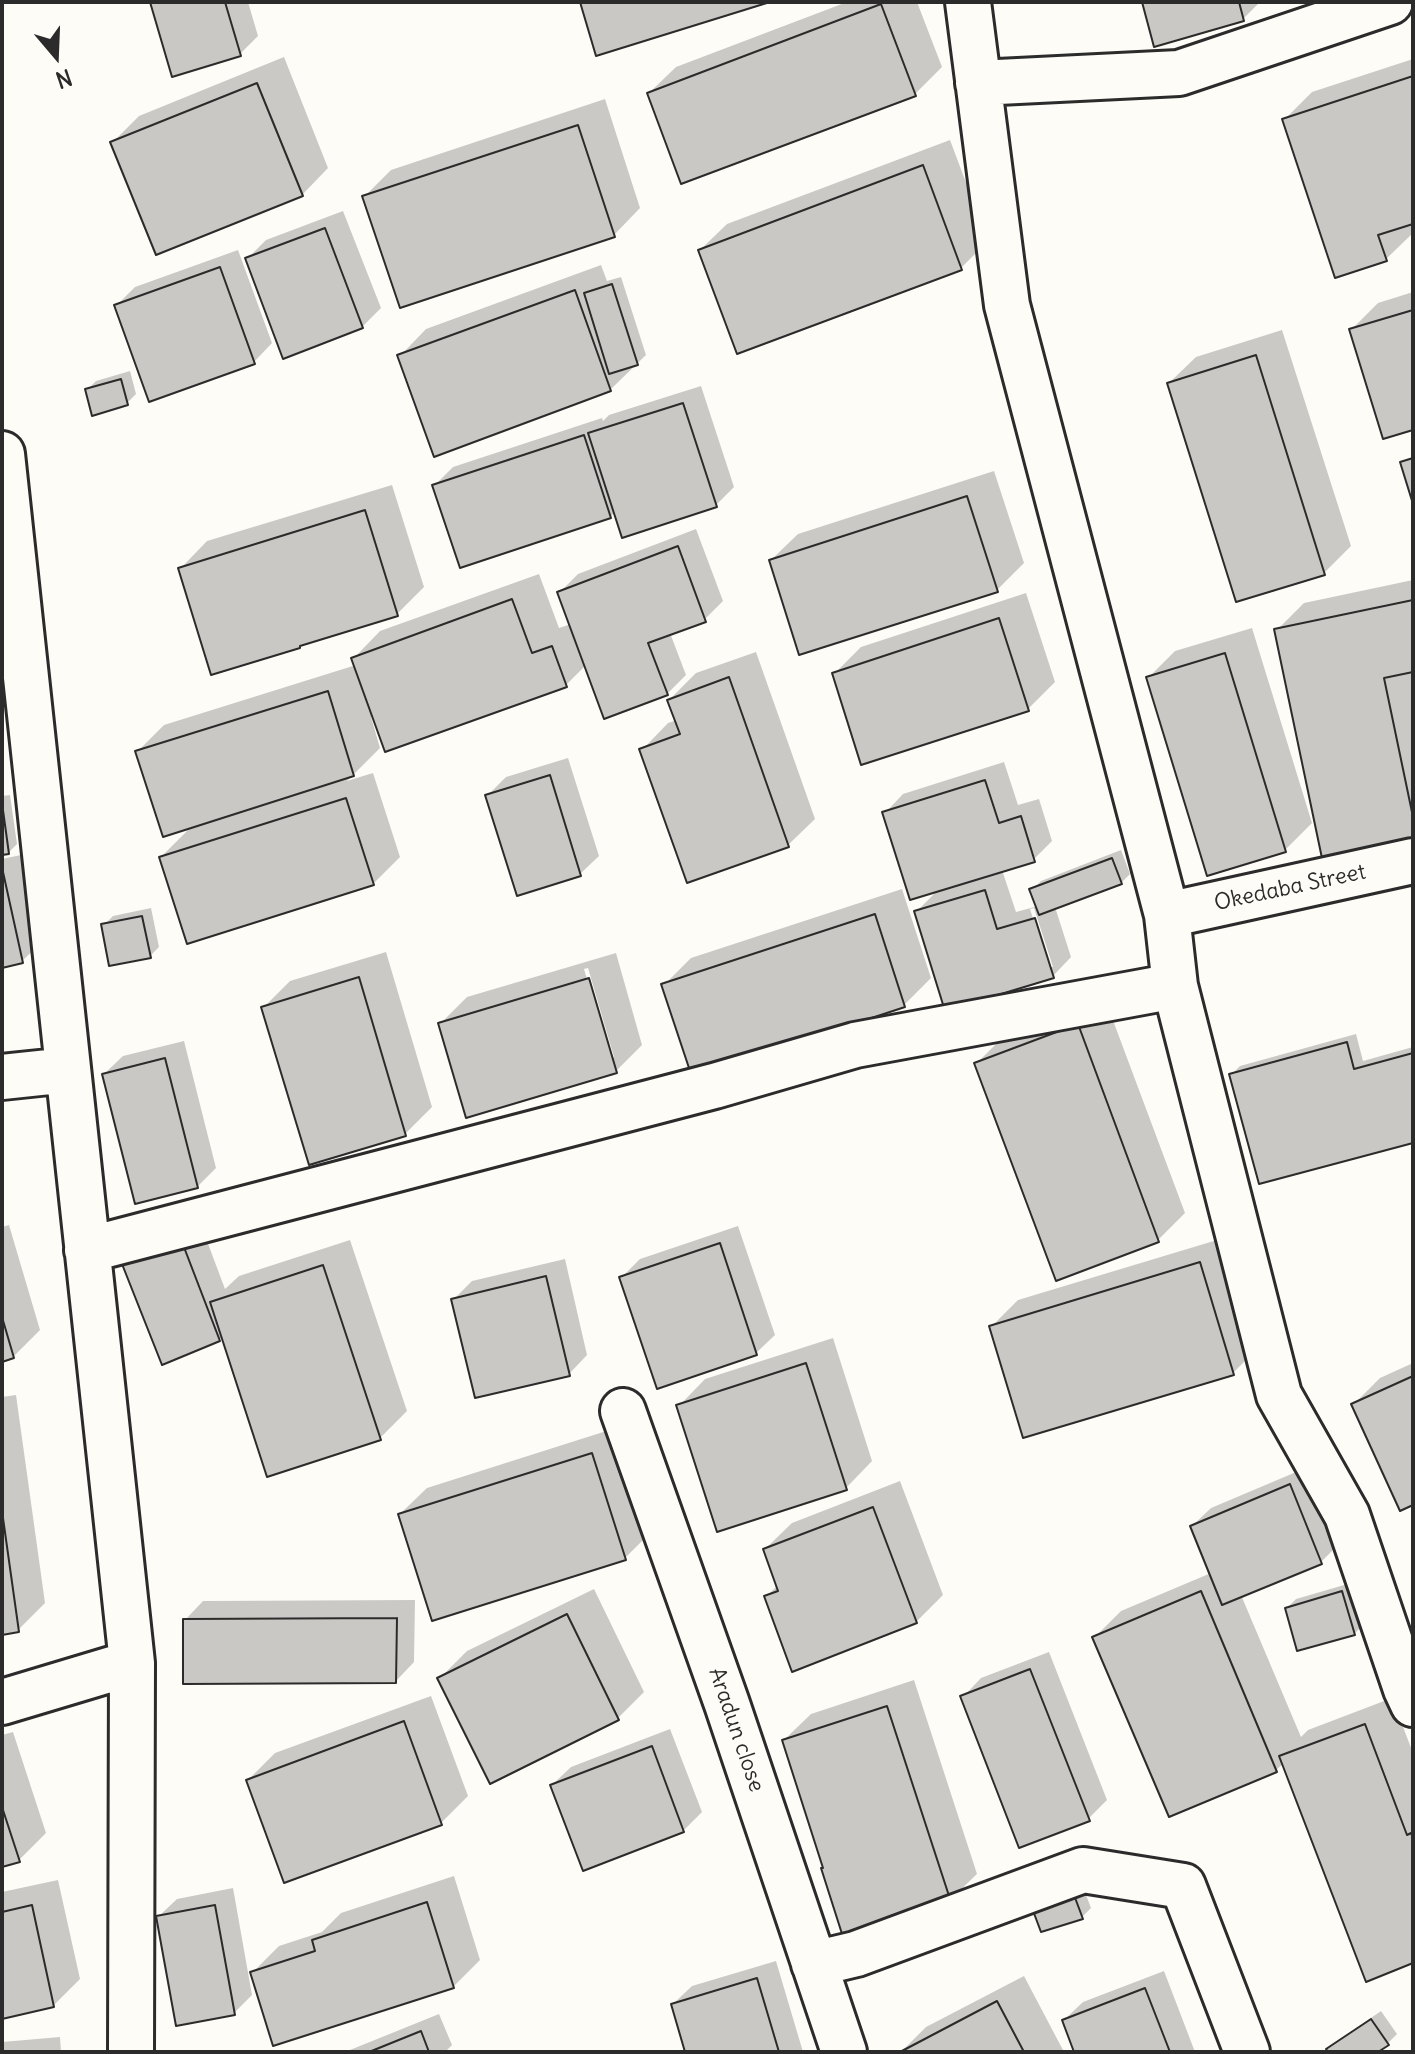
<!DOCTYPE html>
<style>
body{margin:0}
#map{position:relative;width:1415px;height:2054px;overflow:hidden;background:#fdfcf7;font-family:Delius,sans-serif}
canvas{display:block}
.frame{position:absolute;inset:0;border:4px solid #2b2b2b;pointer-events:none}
.north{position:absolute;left:16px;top:16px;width:80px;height:80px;-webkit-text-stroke:6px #fdfcf7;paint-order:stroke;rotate:161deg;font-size:22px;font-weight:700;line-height:32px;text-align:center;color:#2b2b2b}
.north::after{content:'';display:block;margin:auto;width:28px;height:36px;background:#2b2b2b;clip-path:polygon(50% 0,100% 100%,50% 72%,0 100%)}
</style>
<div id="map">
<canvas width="1415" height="2054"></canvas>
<div class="frame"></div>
<div class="north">N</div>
</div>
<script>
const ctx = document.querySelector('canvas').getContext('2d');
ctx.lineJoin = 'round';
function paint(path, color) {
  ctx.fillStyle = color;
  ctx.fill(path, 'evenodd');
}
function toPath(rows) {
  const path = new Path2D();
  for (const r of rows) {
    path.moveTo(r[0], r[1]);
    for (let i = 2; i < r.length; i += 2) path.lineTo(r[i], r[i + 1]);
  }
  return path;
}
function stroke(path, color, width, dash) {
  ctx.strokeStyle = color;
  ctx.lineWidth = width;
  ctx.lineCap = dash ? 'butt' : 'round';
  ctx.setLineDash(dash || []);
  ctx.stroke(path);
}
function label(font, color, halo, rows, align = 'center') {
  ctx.font = font + ' Delius,sans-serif';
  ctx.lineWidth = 7;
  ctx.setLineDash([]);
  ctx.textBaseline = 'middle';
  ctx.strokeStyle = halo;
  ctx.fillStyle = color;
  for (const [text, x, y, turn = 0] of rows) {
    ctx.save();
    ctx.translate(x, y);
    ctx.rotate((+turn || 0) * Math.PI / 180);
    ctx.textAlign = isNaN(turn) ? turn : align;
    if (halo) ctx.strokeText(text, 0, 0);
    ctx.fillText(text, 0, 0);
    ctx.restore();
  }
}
paint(toPath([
 [152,2,248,2,258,36,240,54],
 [847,2,917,2,942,67,915,94,649,93,676,67],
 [1144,2,1260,2,1243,19],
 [284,57,328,168,302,195,113,142,139,116],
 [1413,59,1413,222,1410,223,1413,233,1386,259,1285,119,1312,92],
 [605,99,640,208,614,235,365,196,391,170],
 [950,140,988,241,961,268,700,250,727,224],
 [343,211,381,308,362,327,247,259,266,240],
 [238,250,272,343,254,362,116,306,135,287],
 [601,265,607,281,621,277,646,355,610,390,400,356,426,329],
 [1413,292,1413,428,1351,330,1378,303],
 [1282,330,1351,546,1324,573,1169,383,1196,357],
 [130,371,136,394,127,403,87,390,96,381],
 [701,386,734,487,716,505,616,511,610,517,434,486,453,467,602,418,603,421,609,415],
 [994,471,1024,563,997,590,771,560,798,534],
 [392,485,424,587,397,614,304,642,181,568,207,541],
 [696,529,723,601,704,620,670,633,686,675,667,694,586,665,566,685,371,717,380,748,347,781,373,773,400,857,373,884,161,857,192,826,137,752,164,725,356,665,354,658,380,631,539,574,559,628,571,624,560,592,578,574],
 [1413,580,1413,841,1277,630,1304,603],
 [1026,593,1055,682,1028,709,834,674,861,647],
 [1252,628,1312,823,1285,850,1209,873,1148,678,1175,651],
 [756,652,815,819,788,845,642,750,668,723,677,720,669,700,696,673],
 [568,758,599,856,580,874,487,796,506,777],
 [1004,762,1018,805,1039,799,1052,841,1033,860,1002,870,1016,912,1038,906,1032,890,1041,881,1121,850,1130,874,1121,883,1055,907,1071,957,1053,976,917,911,939,889,885,813,903,794],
 [1034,908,1053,967,1048,967,1030,909],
 [10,795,17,844,8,853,2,853,2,796],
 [21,855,41,943,22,961,2,966,2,859],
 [902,889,931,978,904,1005,664,985,691,958],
 [151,908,159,947,150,956,104,925,113,916],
 [386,952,432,1107,405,1134,263,1008,290,981],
 [616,953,642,1045,616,1071,441,1023,467,997],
 [588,968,614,1057,610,1057,584,969],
 [1105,999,1185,1213,1158,1240,1057,1279,976,1064,1003,1037],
 [1356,1034,1363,1061,1413,1047,1413,1141,1231,1075,1240,1066],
 [184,1041,216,1168,197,1187,104,1074,123,1056],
 [9,1225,40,1330,13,1357,2,1360,2,1227],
 [201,1225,225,1289,239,1276,350,1240,407,1411,380,1438,223,1336,219,1340,124,1265],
 [738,1226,775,1335,756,1353,622,1277,640,1259],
 [1227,1237,1260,1346,1233,1373,991,1327,1018,1300],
 [565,1259,587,1355,569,1374,453,1300,472,1281],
 [833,1338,872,1461,846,1488,679,1406,705,1379],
 [1413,1363,1413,1503,1353,1405,1380,1378],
 [16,1395,45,1603,18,1630,2,1633,2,1397],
 [619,1427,652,1531,625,1558,400,1514,427,1488],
 [1308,1467,1339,1544,1321,1562,1241,1595,1301,1737,1308,1730,1392,1698,1413,1753,1413,1961,1284,1763,1276,1770,1170,1815,1094,1638,1121,1611,1211,1573,1192,1526,1211,1508],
 [900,1481,943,1595,916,1622,766,1597,778,1585,765,1549,792,1523],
 [1351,1583,1363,1625,1354,1634,1287,1608,1296,1599],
 [594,1589,644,1692,618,1718,440,1678,467,1651],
 [415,1600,414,1662,396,1681,185,1620,203,1601],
 [1049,1652,1107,1800,1088,1819,963,1697,981,1678],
 [914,1680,977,1874,950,1900,825,1867,784,1740,811,1714],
 [431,1696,468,1796,441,1823,248,1780,275,1753],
 [670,1729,702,1812,683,1831,552,1785,571,1767],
 [13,1732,46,1833,19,1860,2,1865,2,1735],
 [454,1876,480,1960,453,1987,252,1973,279,1946,322,1932,341,1913],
 [58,1880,80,1979,53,2006,2,2017,2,1892],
 [1083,1887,1091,1908,1082,1917,1035,1909],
 [233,1888,252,1995,234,2013,158,1917,177,1899],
 [776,1961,803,2052,687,2052,673,2004,692,1986],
 [1164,1971,1195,2052,1076,2052,1064,2020,1083,2002],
 [1024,1976,1064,2052,901,2052,926,2027],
 [1381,2011,1397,2034,1388,2043,1375,2052,1331,2052,1329,2050,1338,2041],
 [439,2014,452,2045,445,2052,345,2052],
 [60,2037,61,2052,2,2052,2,2042]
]), '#0003');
const building = toPath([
 [150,2,225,2,241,56,172,77,150,2],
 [580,2,770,2,596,56,580,2],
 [1142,2,1239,2,1244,21,1154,47,1142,2],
 [881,4,916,96,681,184,647,93,881,4],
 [1413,76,1413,224,1378,235,1387,261,1335,278,1282,119,1413,76],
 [257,83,303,196,156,255,110,142,257,83],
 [578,125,615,237,400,308,362,196,578,125],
 [923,165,962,270,737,354,698,250,923,165],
 [325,228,363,328,283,359,245,258,325,228],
 [220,267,255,364,149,402,114,305,220,267],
 [612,284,638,365,609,374,584,293,612,284],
 [575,290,611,391,434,457,397,355,575,290],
 [1413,310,1413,430,1383,439,1349,329,1413,310],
 [1256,355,1325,575,1236,602,1167,383,1256,355],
 [121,379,128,405,92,416,85,389,121,379],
 [683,403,717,507,622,538,588,433,683,403],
 [584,435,611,518,460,568,432,485,584,435],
 [1413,458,1413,504,1400,462,1413,458],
 [967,496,998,592,799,655,769,560,967,496],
 [365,510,398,616,300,646,300,648,211,675,178,568,365,510],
 [678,546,706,622,648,643,668,695,604,719,557,592,678,546],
 [512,599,532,653,552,646,567,687,385,752,351,658,512,599],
 [1413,600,1413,672,1384,678,1413,817,1413,843,1323,863,1274,629,1413,600],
 [999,618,1029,711,861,765,832,673,999,618],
 [1225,653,1286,852,1207,876,1146,677,1225,653],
 [729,677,789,847,687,883,639,749,680,734,667,700,729,677],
 [328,691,354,776,163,837,135,751,328,691],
 [550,775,581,876,517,896,485,795,550,775],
 [985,780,999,823,1021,816,1035,862,910,900,882,812,985,780],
 [346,798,374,885,187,944,159,857,346,798],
 [2,803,9,854,2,855,2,803],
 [1112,858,1122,884,1039,915,1029,889,1112,858],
 [3,872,23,963,2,968,2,873,3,872],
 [985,890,997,929,1035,918,1054,978,945,1011,914,911,985,890],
 [875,914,905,1007,692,1077,661,984,875,914],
 [142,916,151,958,109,966,101,924,142,916],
 [359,977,406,1136,309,1165,261,1007,359,977],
 [589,978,617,1073,466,1118,438,1023,589,978],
 [1078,1024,1159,1242,1056,1281,974,1063,1078,1024],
 [1347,1042,1354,1069,1413,1053,1413,1143,1259,1184,1229,1074,1347,1042],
 [165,1058,198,1188,135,1204,102,1074,165,1058],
 [182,1242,220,1341,162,1365,122,1264,182,1242],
 [720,1243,757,1355,657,1389,619,1277,720,1243],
 [1200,1262,1234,1375,1023,1438,989,1326,1200,1262],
 [323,1265,381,1440,267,1477,210,1302,323,1265],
 [546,1276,570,1376,475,1398,451,1299,546,1276],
 [2,1317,14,1358,2,1362,2,1317],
 [806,1363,847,1490,717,1532,676,1405,806,1363],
 [1413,1376,1413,1505,1400,1511,1351,1404,1413,1376],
 [592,1453,626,1560,432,1621,398,1514,592,1453],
 [1290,1484,1322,1564,1222,1605,1190,1526,1290,1484],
 [873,1507,917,1623,792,1672,764,1596,778,1591,763,1549,873,1507],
 [2,1511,19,1632,2,1635,2,1511],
 [1201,1591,1277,1772,1169,1817,1092,1637,1201,1591],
 [1342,1591,1355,1635,1297,1651,1285,1608,1342,1591],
 [567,1614,619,1720,490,1784,437,1678,567,1614],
 [397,1618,396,1683,183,1684,183,1619,397,1618],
 [1030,1669,1090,1821,1019,1848,960,1696,1030,1669],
 [887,1706,951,1902,843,1937,821,1868,823,1868,782,1740,887,1706],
 [404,1721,442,1825,284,1883,246,1780,404,1721],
 [1365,1724,1407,1835,1411,1833,1413,1839,1413,1963,1366,1982,1279,1756,1365,1724],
 [652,1746,684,1832,583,1871,550,1785,652,1746],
 [2,1807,20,1862,2,1867,2,1807],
 [1074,1895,1083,1919,1041,1932,1032,1908,1074,1895],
 [427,1902,454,1988,273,2046,250,1972,315,1951,312,1940,427,1902],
 [32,1905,54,2007,2,2019,2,1912,32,1905],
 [215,1905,235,2015,176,2026,156,1916,215,1905],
 [757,1978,779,2052,685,2052,671,2004,757,1978],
 [1145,1988,1170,2052,1074,2052,1062,2020,1145,1988],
 [997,2001,1024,2052,900,2052,997,2001],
 [1371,2019,1389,2045,1378,2052,1328,2052,1326,2049,1371,2019],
 [421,2031,429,2052,369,2052,421,2031]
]);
paint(building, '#c9c8c4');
stroke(building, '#2b2b2b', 2);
const minor = toPath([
 [968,2,1007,305,1167,915,1175,986,1279,1395,1347,1515,1406,1689,1413,1704],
 [978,83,1179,73,1390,2],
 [2,454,132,1663,131,2052],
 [1167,915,1413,861],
 [2,1077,68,1070],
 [87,1250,714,1086,855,1045,1175,986],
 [623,1411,727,1704,844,2052],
 [2,1702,132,1663],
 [814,1964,856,1954,1083,1870,1183,1886,1247,2052]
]);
stroke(minor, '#2b2b2b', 50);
stroke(minor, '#fdfcf7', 44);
label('22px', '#2b2b2b', '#fdfcf7', [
 ["Okedaba Street",1290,888,-12],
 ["Aradun close",736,1730,71]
]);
</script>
